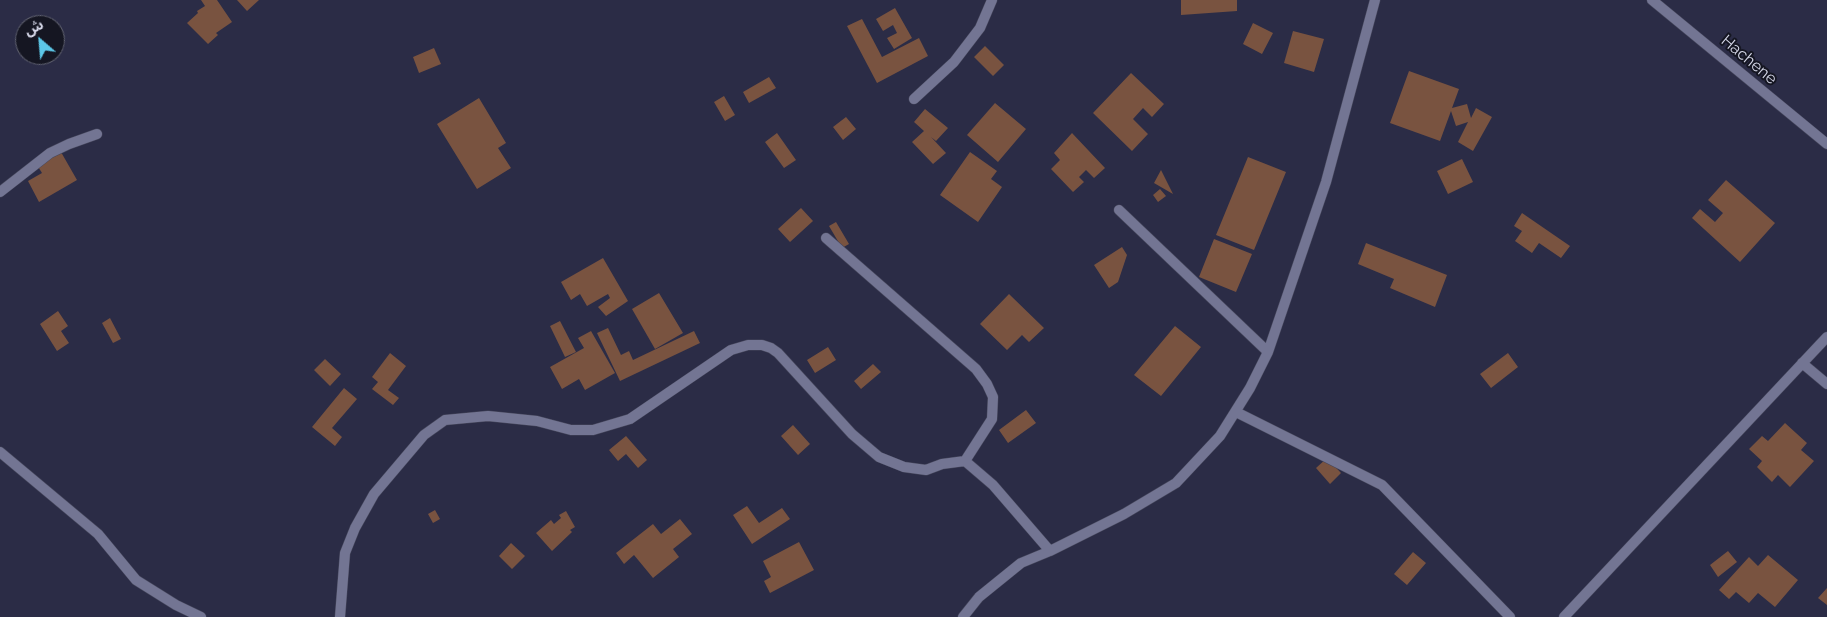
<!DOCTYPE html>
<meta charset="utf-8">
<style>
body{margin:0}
#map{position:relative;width:1827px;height:617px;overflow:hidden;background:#2b2c46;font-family:Raleway,"Noto Sans Arabic",sans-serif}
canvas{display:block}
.north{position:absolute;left:15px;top:15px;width:50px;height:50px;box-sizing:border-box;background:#151622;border:1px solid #626472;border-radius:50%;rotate:333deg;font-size:14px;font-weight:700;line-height:20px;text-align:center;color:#d6d8e9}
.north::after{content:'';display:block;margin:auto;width:18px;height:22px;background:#5cc7e7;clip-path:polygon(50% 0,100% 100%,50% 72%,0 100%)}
</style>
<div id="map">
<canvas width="1827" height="617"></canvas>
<div class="north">ش</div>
</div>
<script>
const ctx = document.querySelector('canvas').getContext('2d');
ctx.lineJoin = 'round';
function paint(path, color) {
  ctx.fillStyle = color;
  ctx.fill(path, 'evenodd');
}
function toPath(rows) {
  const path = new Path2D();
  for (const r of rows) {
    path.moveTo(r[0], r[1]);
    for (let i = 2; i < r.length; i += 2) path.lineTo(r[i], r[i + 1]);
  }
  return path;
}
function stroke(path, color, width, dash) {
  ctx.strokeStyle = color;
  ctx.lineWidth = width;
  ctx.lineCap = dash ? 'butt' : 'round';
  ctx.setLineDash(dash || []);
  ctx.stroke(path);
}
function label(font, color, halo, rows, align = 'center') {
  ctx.font = font + ' Raleway,sans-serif';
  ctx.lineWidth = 4;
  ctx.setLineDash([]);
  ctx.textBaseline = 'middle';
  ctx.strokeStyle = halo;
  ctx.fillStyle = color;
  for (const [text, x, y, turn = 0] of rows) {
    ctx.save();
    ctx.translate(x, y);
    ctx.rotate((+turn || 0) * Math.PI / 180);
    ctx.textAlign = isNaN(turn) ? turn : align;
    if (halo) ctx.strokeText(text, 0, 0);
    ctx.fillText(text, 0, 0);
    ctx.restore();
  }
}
paint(toPath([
 [201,0,217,0,232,22,216,33,218,35,208,44,187,23,198,13,197,11,205,6],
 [237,0,259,0,247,11],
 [1181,0,1237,0,1237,11,1181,15],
 [895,8,912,38,894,49,887,38,897,33,893,25,883,31,876,19],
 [862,19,882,57,919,38,928,56,877,83,847,26],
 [1253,23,1273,33,1262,54,1243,44],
 [1293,31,1324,39,1314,72,1284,63],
 [985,46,1004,65,993,76,974,57],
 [434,48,441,64,419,73,413,57],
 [1409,71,1459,89,1452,108,1467,104,1471,118,1476,108,1492,117,1473,151,1458,142,1468,122,1456,126,1451,111,1440,141,1390,123],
 [1131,73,1164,104,1152,117,1143,108,1133,119,1148,134,1132,151,1093,113],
 [769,77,776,88,749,103,743,92],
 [724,96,735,115,725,121,714,102],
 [479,98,506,143,498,148,511,168,477,189,437,124],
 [995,103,1026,129,998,162,967,135],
 [925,109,948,128,936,141,931,137,946,153,933,164,912,142,924,131,914,122],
 [846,117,856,129,843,140,833,127],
 [777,133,796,160,784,168,765,142],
 [1072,133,1105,168,1094,178,1086,170,1079,177,1084,182,1073,192,1051,169,1060,160,1054,153],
 [61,152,77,180,39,202,28,181,42,173,37,165],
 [970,152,997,171,991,179,1002,187,978,222,940,195],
 [1248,157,1286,172,1254,250,1216,235],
 [1462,159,1473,182,1448,194,1437,171],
 [1161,170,1173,194,1154,183],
 [1726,180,1775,223,1740,262,1692,218,1700,209,1715,222,1723,213,1708,200],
 [1160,189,1166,196,1158,202,1153,195],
 [801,208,813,221,790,242,778,229],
 [1522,213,1570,246,1561,258,1539,243,1532,253,1515,241,1522,231,1514,226],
 [836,222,849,244,842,248,829,226],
 [1214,239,1252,254,1236,292,1199,277],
 [1366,243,1447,275,1435,307,1390,288,1394,279,1358,264],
 [1122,247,1127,255,1118,282,1109,288,1094,265],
 [603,258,628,301,606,316,598,307,610,298,608,294,587,306,580,294,571,300,561,282],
 [659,293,683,333,655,349,632,309],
 [1009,294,1044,328,1029,342,1022,335,1007,350,980,324],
 [58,311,68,326,61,331,69,343,57,351,40,324],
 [110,318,121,339,113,343,102,323],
 [560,321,576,352,565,357,550,326],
 [1175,326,1201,347,1161,396,1134,375],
 [608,328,621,355,629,351,633,360,694,331,700,343,620,381,597,333],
 [591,331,615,373,585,390,579,379,562,389,550,367,584,348,578,338],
 [828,347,836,360,815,373,807,360],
 [390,353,406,366,388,390,399,398,393,405,372,389,378,382,372,377],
 [1508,353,1518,367,1491,388,1480,374],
 [325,359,341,374,330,386,314,370],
 [873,364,881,372,861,389,854,381],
 [344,388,357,399,332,428,342,437,335,446,312,427],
 [1026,410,1036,423,1008,443,999,430],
 [1785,423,1807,443,1801,450,1814,461,1790,487,1778,475,1772,482,1757,467,1762,461,1749,449,1762,436,1768,441],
 [793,425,810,444,798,455,781,436],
 [626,436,647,460,638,468,626,454,618,461,609,450],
 [1327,458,1341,473,1330,484,1316,468],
 [747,506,759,523,782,508,790,519,752,544,733,515],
 [435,510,440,519,433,523,428,514],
 [566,511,575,527,570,530,572,532,552,551,536,533,551,520,554,524,561,518,559,515],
 [680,519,692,534,673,549,679,557,653,578,634,555,624,564,616,553,653,524,661,534],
 [799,542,814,570,770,593,764,581,771,577,763,561],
 [511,543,525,556,512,569,499,556],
 [1728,551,1737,562,1718,577,1710,565],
 [1413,552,1426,563,1407,585,1394,574],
 [1768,555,1798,580,1775,607,1758,593,1749,603,1736,592,1729,599,1719,590,1749,557,1758,566],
 [1827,588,1827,605,1818,598]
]), '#795340');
const minor = toPath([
 [914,99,954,62,980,28,992,0],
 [0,192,50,153,69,144,97,134],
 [1119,210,1268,352],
 [826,238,976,369,987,384,993,397,992,419,965,461],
 [1802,363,1827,384],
 [1236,412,1382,485,1510,617],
 [0,452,98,534,136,580,176,605,201,617],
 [340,617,345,553,355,528,374,494,424,435,445,420,488,416,537,421,571,430,593,430,630,419,731,350,748,345,762,345,771,348,778,353,852,434,879,457,904,467,926,470,942,464,965,461,993,485,1050,551],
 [963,617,979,597,1021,563,1050,551,1124,514,1176,483,1220,436,1250,388,1268,352,1326,182,1375,0],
 [1564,617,1827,337]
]);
const tertiary = toPath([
 [1652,0,1827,144]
]);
stroke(minor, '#46475c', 11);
stroke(tertiary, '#46475c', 11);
stroke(minor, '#737593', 10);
stroke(tertiary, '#737593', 10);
label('16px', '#d6d8e9', '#151622', [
 ["Hachene",1749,60,40]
]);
</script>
